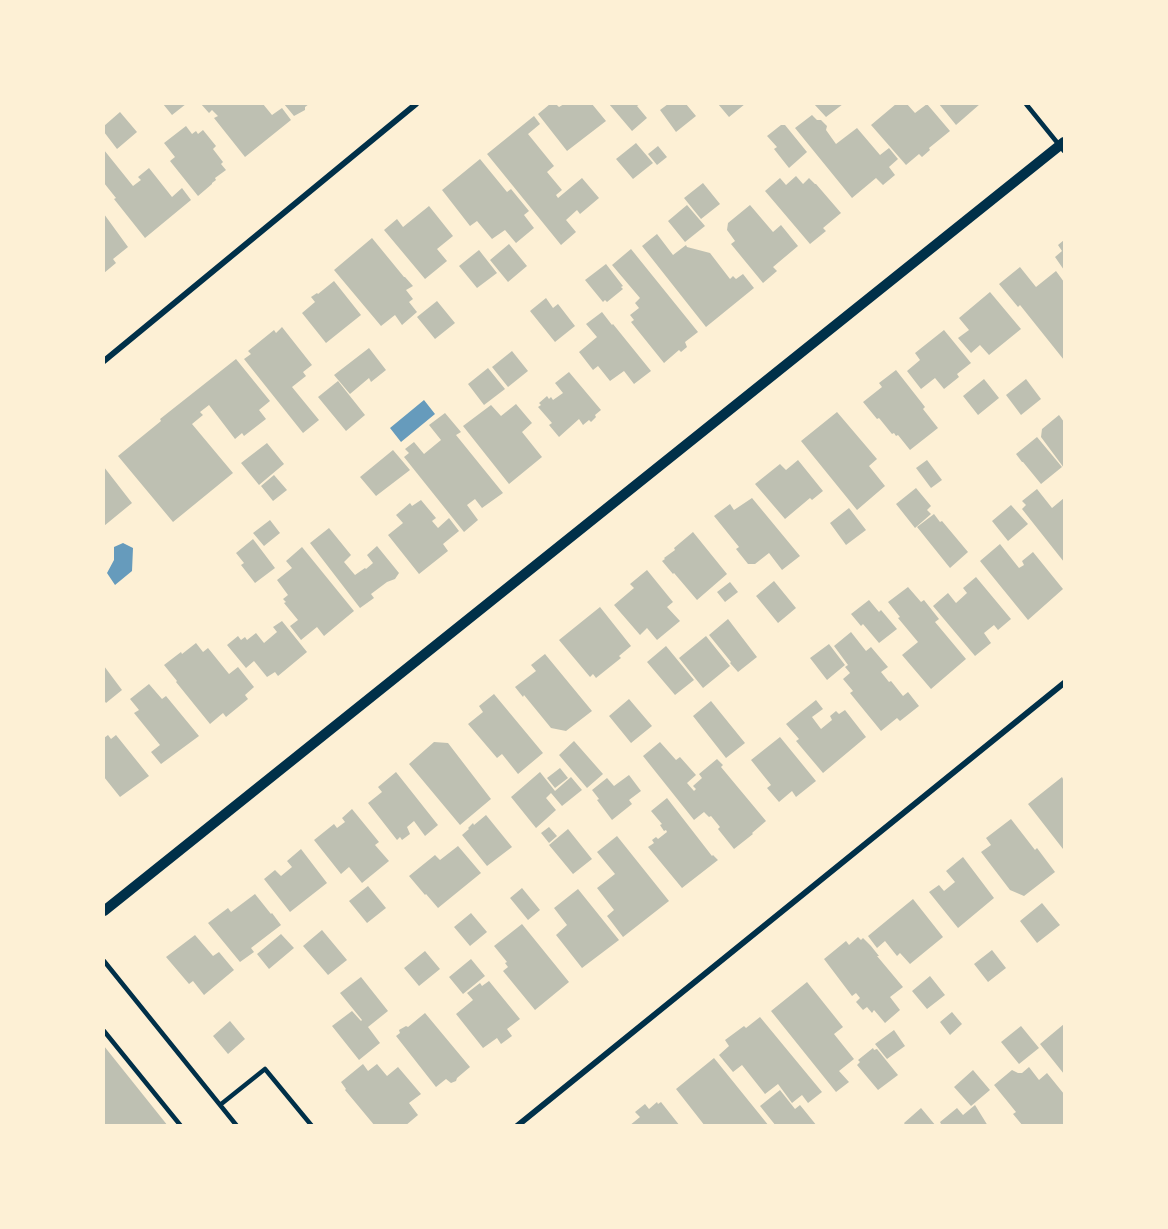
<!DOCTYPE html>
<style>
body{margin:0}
#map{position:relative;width:1168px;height:1229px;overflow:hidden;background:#fdf0d5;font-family:"Crimson Pro",serif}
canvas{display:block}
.frame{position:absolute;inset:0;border:105px solid #fdf0d5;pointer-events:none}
</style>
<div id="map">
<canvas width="1168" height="1229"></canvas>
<div class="frame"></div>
</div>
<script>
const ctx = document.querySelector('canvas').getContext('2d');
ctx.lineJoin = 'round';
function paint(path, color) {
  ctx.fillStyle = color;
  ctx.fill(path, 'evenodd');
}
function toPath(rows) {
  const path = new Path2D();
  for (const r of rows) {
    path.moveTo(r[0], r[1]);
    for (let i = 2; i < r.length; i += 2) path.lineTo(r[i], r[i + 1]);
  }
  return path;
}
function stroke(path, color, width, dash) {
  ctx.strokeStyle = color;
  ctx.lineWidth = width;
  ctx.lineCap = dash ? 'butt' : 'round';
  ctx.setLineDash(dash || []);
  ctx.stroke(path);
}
paint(toPath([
 [424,400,435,414,401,442,390,428],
 [123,543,133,548,132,571,115,585,107,573,114,560,114,547]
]), '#669bbc');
paint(toPath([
 [163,104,186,104,172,115],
 [201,104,263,104,272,115,282,108,291,120,245,157,214,118,218,116,212,110,209,113],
 [284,104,309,104,305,107,305,110,294,116],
 [550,104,556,104,559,107,564,104,592,104,606,121,567,151,538,114],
 [609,104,640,104,637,106,647,118,632,131],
 [668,104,686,104,696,116,676,132,660,110],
 [718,104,745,104,729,117],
 [814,104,843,104,826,117],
 [896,104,907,104,915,113,927,104,950,131,929,148,930,150,922,157,919,154,906,165,871,125],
 [939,104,980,104,956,125],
 [120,112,137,132,117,149,104,132,104,126],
 [812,115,817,120,821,120,827,126,826,130,836,144,857,128,880,155,889,148,898,159,889,167,895,175,883,185,876,178,852,198,795,128],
 [534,116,540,124,528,134,554,166,547,172,562,190,556,195,558,198,582,178,599,198,580,214,577,210,566,220,576,232,561,245,487,154],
 [781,125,785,125,807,152,789,168,774,149,777,147,767,136],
 [186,126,192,134,196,131,198,134,203,130,216,146,213,149,223,162,221,164,226,170,215,178,216,180,212,183,212,184,198,196,170,161,175,157,164,143],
 [636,143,653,163,633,179,616,159],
 [658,146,667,157,657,165,648,154],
 [104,150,133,186,141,180,138,177,149,168,172,197,182,188,191,200,145,238,114,199,116,198,104,183],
 [480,159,507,192,511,189,529,211,524,215,534,228,516,243,505,230,492,239,477,221,470,226,442,190],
 [796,176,803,184,809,178,815,184,816,184,841,213,823,228,826,231,810,244,765,191,780,178,786,185],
 [703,183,720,204,701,219,684,198],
 [687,205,705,226,685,242,668,221],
 [750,205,773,232,781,225,798,246,773,267,777,271,763,283,731,244,735,241,727,230,728,223],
 [429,206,453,236,437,249,447,261,425,279,384,230,397,219,403,227],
 [104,214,128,247,113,259,116,263,104,273],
 [657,234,673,255,686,245,687,247,710,253,730,279,733,276,736,279,743,274,754,288,706,327,642,246],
 [372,238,404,277,405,277,413,286,406,290,413,299,409,302,417,312,402,325,395,315,381,326,334,270],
 [1064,240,1064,270,1055,257,1062,251,1058,245],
 [509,244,527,266,508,282,490,260],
 [631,249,698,332,685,342,687,347,681,352,679,350,664,363,631,322,634,320,630,315,639,308,635,303,640,298,612,265],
 [479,250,497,273,477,288,459,266],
 [606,264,623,286,621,287,623,289,607,302,605,300,603,302,585,280],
 [1020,267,1036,287,1056,271,1064,282,1064,360,1020,305,1018,307,999,284],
 [334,281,361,315,326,343,302,313,315,302,311,297,317,293,318,294],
 [990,292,1021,329,989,355,980,345,971,353,958,338,969,330,959,318],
 [546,298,553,308,558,304,575,326,555,342,530,311],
 [437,301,455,323,435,339,417,317],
 [602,312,612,325,613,324,651,371,634,384,624,371,610,381,598,366,593,370,579,352,597,337,586,324],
 [282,327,312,365,303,372,306,376,292,387,319,420,303,433,244,359,251,354,248,351,274,330,276,333],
 [944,330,971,363,957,374,959,377,944,389,935,378,921,389,907,371,920,360,915,353],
 [369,348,386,370,371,382,369,378,350,394,334,375],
 [512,351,528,371,508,387,492,367],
 [236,359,270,401,259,410,266,419,244,436,242,433,235,439,209,405,200,412,203,415,192,424,233,473,173,522,118,456,161,421,160,419],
 [488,368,505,389,484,405,468,384],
 [896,370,925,407,923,409,938,428,910,450,898,435,896,436,894,433,892,434,879,418,877,419,863,402,882,387,879,383],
 [569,372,601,410,595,415,596,417,591,422,589,420,583,425,579,419,559,437,549,425,552,423,538,407,541,405,539,403,547,396,549,399,551,397,553,400,563,393,555,383],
 [984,379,999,398,978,415,963,396],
 [1026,379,1041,399,1021,415,1006,395],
 [338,381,365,415,346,431,318,397],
 [516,404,532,423,522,432,542,457,509,484,463,426,491,405,501,416],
 [837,412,877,459,869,466,885,486,857,510,801,441],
 [445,413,461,432,456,435,503,493,482,508,475,499,467,505,478,520,464,532,404,457,409,453,405,449,414,442,424,454,441,440,429,425],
 [1059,415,1064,422,1064,468,1041,437,1042,429],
 [1037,437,1062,467,1041,484,1023,462,1022,462,1016,454],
 [267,443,284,464,259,485,241,463],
 [393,450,410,470,376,496,360,477],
 [798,460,823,491,812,500,810,498,785,519,755,484,780,464,786,470],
 [927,460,942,480,931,488,916,468],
 [104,467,132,503,104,526],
 [274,475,287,490,273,501,261,486],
 [916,488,931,506,927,510,931,514,915,528,896,504],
 [1037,489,1052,508,1064,498,1064,562,1022,509,1026,505,1022,501],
 [752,498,800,556,782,570,769,553,755,564,748,564,736,549,739,547,714,516,730,504,734,510],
 [421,500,436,518,432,521,438,528,449,518,459,531,443,544,448,551,419,574,388,535,403,523,396,515,410,503,412,506],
 [1011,505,1028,524,1008,541,992,521],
 [849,508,866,530,846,545,830,523],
 [934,514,940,522,942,521,968,552,950,568,917,527],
 [270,520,280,533,264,546,253,533],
 [329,528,351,555,344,562,355,575,365,568,366,569,373,563,367,555,377,546,399,573,395,579,387,582,371,594,374,598,360,608,310,543],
 [693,532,727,574,697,600,674,573,673,574,662,561,665,559,664,558,675,550,674,548],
 [253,539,275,568,255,583,241,565,244,563,236,553],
 [1000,544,1019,568,1024,565,1022,561,1033,552,1063,589,1028,620,980,561],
 [302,547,354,611,324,636,317,627,301,640,290,626,298,620,284,603,286,602,283,599,288,595,277,580,292,568,286,561],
 [647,570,673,602,667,607,680,621,657,640,647,628,640,635,614,605,634,588,630,584],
 [976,577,1011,619,998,630,994,625,984,633,991,643,975,656,933,606,948,593,956,603,967,593,963,588],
 [774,581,796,608,778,623,756,596],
 [730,582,738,592,725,602,717,592],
 [908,587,921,602,924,600,939,619,935,622,966,659,931,689,902,655,918,642,898,618,900,617,888,602],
 [869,600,879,612,881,610,897,629,879,643,863,624,861,626,851,614],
 [600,607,631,646,619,656,621,658,596,678,593,674,590,677,559,640],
 [728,619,757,657,738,672,730,663,731,662,709,635],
 [282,621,307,652,278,676,275,672,267,677,254,661,246,668,227,645,238,636,241,640,245,637,247,640,256,633,264,643,277,632,273,627],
 [851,632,866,651,871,647,888,667,881,672,889,682,891,681,903,696,908,692,919,706,900,721,897,718,881,731,850,693,853,691,843,679,850,673,845,667,848,665,834,646],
 [706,636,730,666,703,688,679,658],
 [196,643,203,652,208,648,229,674,238,667,254,687,245,695,248,699,226,717,223,713,210,724,176,682,177,681,164,665,181,652,182,654],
 [829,644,845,665,827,680,810,658],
 [666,646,694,680,675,695,647,662],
 [545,654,592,711,566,731,551,728,524,695,523,697,515,687,536,671,531,665],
 [104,666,122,690,106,703,104,700],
 [149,684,162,699,166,696,199,736,161,764,151,752,160,745,134,713,139,710,130,699],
 [494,694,543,753,518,774,502,754,497,758,468,724,483,712,479,706],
 [629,699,652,726,631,743,609,716],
 [816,700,823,709,812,717,821,729,832,720,830,716,836,711,839,714,845,710,866,737,823,773,796,741,799,739,786,724],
 [711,701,745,743,726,758,693,716],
 [108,735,111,739,116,735,149,776,120,797,104,777,104,738],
 [780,737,816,781,796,797,792,791,779,802,767,788,771,785,751,760],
 [574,741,603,774,587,788,559,755],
 [434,742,448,743,491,799,460,825,409,764],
 [660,742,676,760,680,757,696,775,687,783,694,791,696,789,693,786,702,778,699,774,717,759,723,765,721,767,766,821,752,833,753,834,734,849,718,829,720,827,711,816,709,817,704,812,694,820,643,756],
 [560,768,568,778,555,788,547,778],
 [396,772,438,825,425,836,414,821,407,827,410,834,402,840,400,837,397,840,368,803,382,792,378,787],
 [540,772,555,791,571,777,582,790,562,806,551,793,546,798,556,810,536,828,511,797],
 [629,775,641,791,629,800,632,804,612,820,597,800,599,799,592,790,607,778,614,786],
 [1062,777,1064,781,1064,847,1063,849,1028,804],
 [667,798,712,856,713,855,718,860,682,888,648,847,654,843,652,840,656,837,658,839,667,832,666,830,664,831,660,825,662,824,651,811],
 [352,809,379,842,375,845,389,861,362,883,349,867,341,874,314,840,334,824,337,828,345,822,342,818],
 [486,815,512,847,487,866,462,835,469,829,468,828,473,823,474,825],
 [1011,819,1035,850,1037,848,1055,872,1024,896,1010,890,981,852,991,845,986,838],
 [549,827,557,836,549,843,541,833],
 [568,829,592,859,573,874,549,845],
 [617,836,669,901,623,937,607,916,614,910,597,888,615,874,597,852],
 [458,846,481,873,438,908,426,894,425,895,409,876,435,855,440,860],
 [301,849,327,883,290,912,264,879,275,870,281,876,292,867,287,861],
 [963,857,994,898,958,928,929,892,939,885,944,891,955,882,946,871],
 [368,886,386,908,367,923,349,901],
 [522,888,540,910,528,920,510,898],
 [578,889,619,940,582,968,556,935,567,925,554,908],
 [255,894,271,914,272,913,281,925,251,948,254,952,240,962,208,923,228,908,231,912],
 [913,899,943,937,910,964,900,953,897,956,885,941,877,948,868,936],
 [1042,903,1060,925,1037,943,1020,921],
 [471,913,487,932,470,946,454,927],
 [522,924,569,982,535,1010,503,971,508,967,505,963,507,962,494,946],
 [322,930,347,960,328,975,303,946],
 [281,934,294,948,269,969,257,954],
 [195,935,213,956,219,952,234,970,204,995,193,981,189,984,166,957],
 [858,937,861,940,863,938,871,946,879,956,877,956,903,987,890,997,900,1010,885,1023,874,1010,872,1013,867,1007,863,1010,856,1002,860,998,856,993,852,996,824,959,846,941,849,945],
 [992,950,1006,968,988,982,974,964],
 [425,951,440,969,419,986,404,968],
 [471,959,485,976,463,994,449,977],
 [930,976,945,995,927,1009,912,991],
 [361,977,388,1011,368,1027,380,1043,359,1060,332,1026,352,1011,361,1021,362,1020,340,993],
 [489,981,520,1019,507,1029,512,1036,501,1044,497,1038,483,1048,456,1014,473,1000,467,993,480,983,482,986],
 [807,982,843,1027,834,1034,854,1059,839,1071,849,1082,836,1092,771,1011],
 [952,1012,962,1024,950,1035,940,1022],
 [425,1013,470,1067,457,1078,456,1081,451,1083,446,1079,436,1087,396,1036,400,1033,399,1030,406,1026,408,1027],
 [760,1017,822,1092,808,1103,802,1095,792,1103,778,1084,765,1094,742,1065,733,1072,719,1055,729,1046,725,1040,744,1026,746,1028],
 [230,1021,245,1039,228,1054,213,1036],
 [1064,1024,1064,1074,1040,1044],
 [1021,1026,1039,1048,1019,1064,1001,1042],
 [894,1030,905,1046,887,1059,875,1044],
 [104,1046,168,1126,104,1126],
 [873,1048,874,1050,877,1049,898,1075,878,1090,857,1065,860,1062,858,1060],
 [714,1058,769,1126,705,1126,676,1089],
 [363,1064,368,1071,377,1064,387,1076,398,1067,421,1094,409,1103,418,1115,405,1126,375,1126,345,1090,346,1089,341,1082],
 [1029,1067,1039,1080,1047,1073,1064,1094,1064,1123,1061,1126,1023,1126,1013,1114,1016,1112,994,1085,1012,1070,1018,1073,1022,1073],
 [973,1070,990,1090,971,1106,954,1087],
 [780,1090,795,1109,800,1105,817,1126,776,1126,760,1106],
 [657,1102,658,1104,661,1102,680,1126,629,1126,640,1117,635,1112,645,1104,649,1109],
 [975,1105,988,1126,942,1126,940,1122,957,1108,963,1115],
 [921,1108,936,1126,906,1126,904,1123]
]), '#bec0b2');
stroke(toPath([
 [1026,104,1064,151],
 [104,961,237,1126],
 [104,1031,181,1126],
 [220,1105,265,1069,312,1126]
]), '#003049', 4.5);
stroke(toPath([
 [104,361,416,104],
 [517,1126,1064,683]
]), '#003049', 6);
stroke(toPath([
 [104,911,1064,142]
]), '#003049', 10);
</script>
